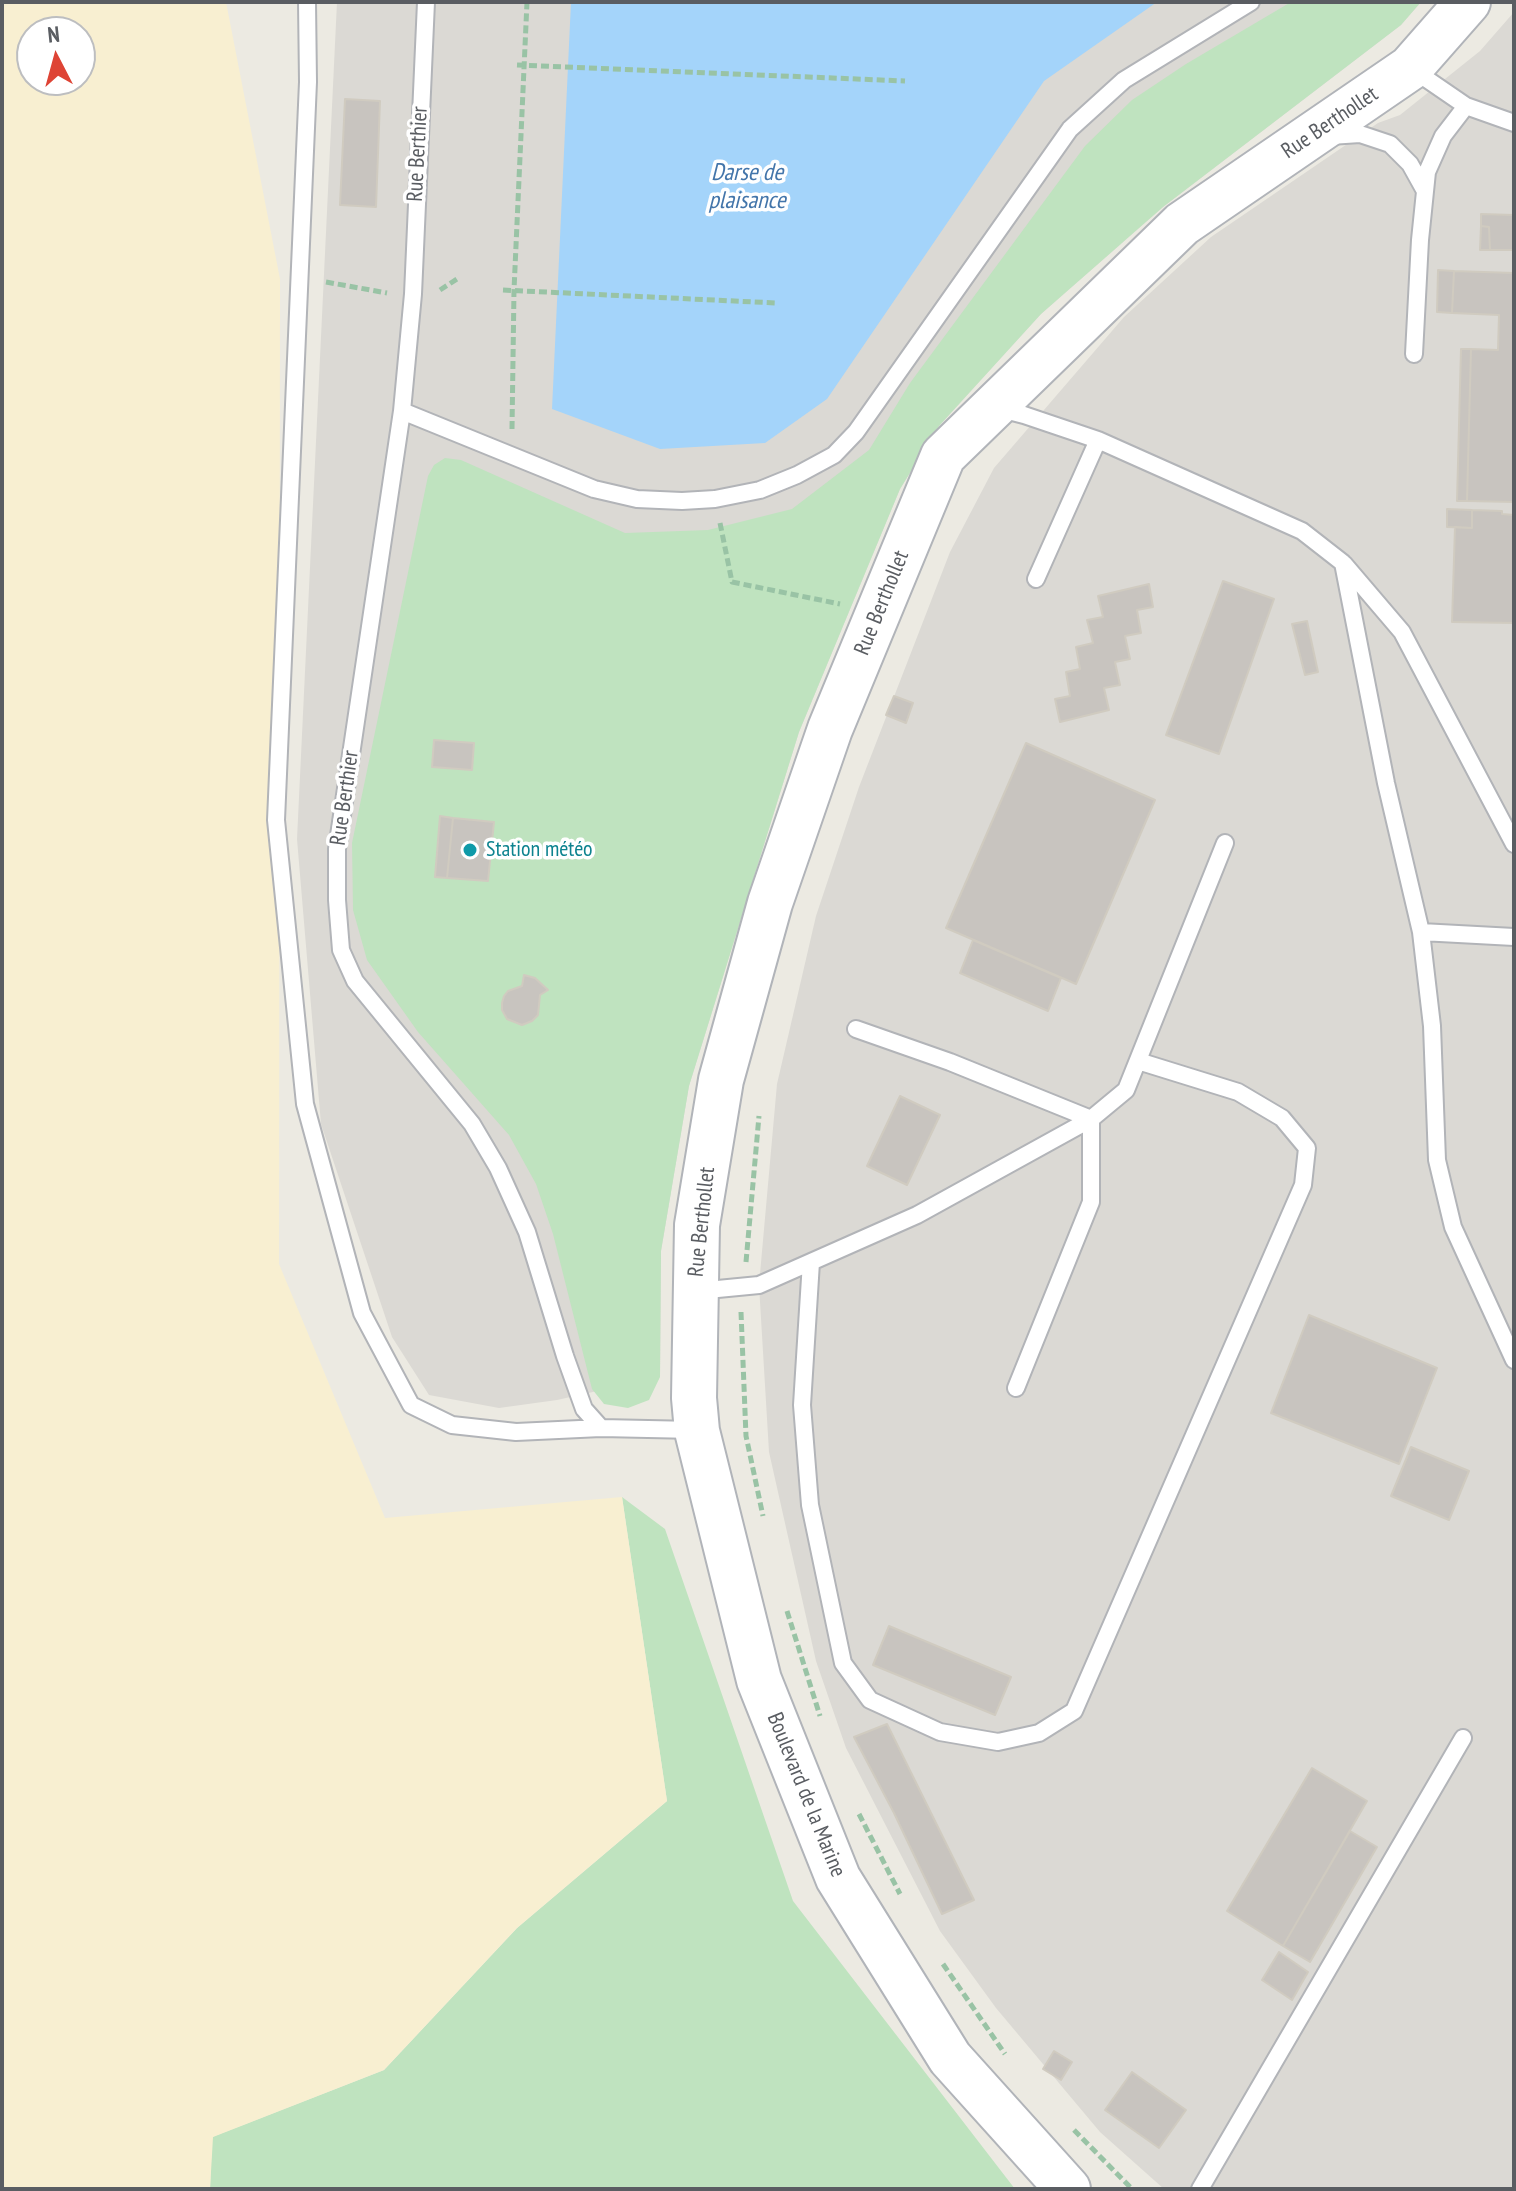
<!DOCTYPE html>
<meta charset="utf-8">
<style>
body{margin:0}
#map{position:relative;width:1516px;height:2191px;overflow:hidden;background:#eceae2;font-family:"PT Sans Narrow",sans-serif}
canvas{display:block}
.frame{position:absolute;inset:0;border:4px solid #5a5d62;pointer-events:none}
.north{position:absolute;left:16px;top:16px;width:80px;height:80px;box-sizing:border-box;background:#fff;border:2px solid #bdbec0;border-radius:50%;rotate:354deg;font-size:22px;font-weight:700;line-height:32px;text-align:center;color:#5a5d62}
.north::after{content:'';display:block;margin:auto;width:28px;height:36px;background:#de4435;clip-path:polygon(50% 0,100% 100%,50% 72%,0 100%)}
</style>
<div id="map">
<canvas width="1516" height="2191"></canvas>
<div class="frame"></div>
<div class="north">N</div>
</div>
<script>
const ctx = document.querySelector('canvas').getContext('2d');
ctx.lineJoin = 'round';
function paint(path, color) {
  ctx.fillStyle = color;
  ctx.fill(path, 'evenodd');
}
function toPath(rows) {
  const path = new Path2D();
  for (const r of rows) {
    path.moveTo(r[0], r[1]);
    for (let i = 2; i < r.length; i += 2) path.lineTo(r[i], r[i + 1]);
  }
  return path;
}
function stroke(path, color, width, dash) {
  ctx.strokeStyle = color;
  ctx.lineWidth = width;
  ctx.lineCap = dash ? 'butt' : 'round';
  ctx.setLineDash(dash || []);
  ctx.stroke(path);
}
function label(font, color, halo, rows, align = 'center') {
  ctx.font = font + ' "PT Sans Narrow",sans-serif';
  ctx.lineWidth = 7;
  ctx.setLineDash([]);
  ctx.textBaseline = 'middle';
  ctx.strokeStyle = halo;
  ctx.fillStyle = color;
  for (const [text, x, y, turn = 0] of rows) {
    ctx.save();
    ctx.translate(x, y);
    ctx.rotate((+turn || 0) * Math.PI / 180);
    ctx.textAlign = isNaN(turn) ? turn : align;
    if (halo) ctx.strokeText(text, 0, 0);
    ctx.fillText(text, 0, 0);
    ctx.restore();
  }
}
paint(toPath([
 [337,2,1421,2,1401,25,1163,207,1041,314,939,426,900,489,799,732,689,1086,661,1251,660,1377,557,1400,499,1408,429,1395,392,1337,321,1124,297,839],
 [1514,12,1514,2189,1164,2189,1100,2132,996,2008,940,1931,846,1748,816,1661,769,1452,759,1285,777,1084,816,916,859,787,950,552,994,468,1124,317,1211,237,1378,123,1400,115,1480,51]
]), '#dbd9d4');
paint(toPath([
 [1291,2,1421,2,1401,25,1163,207,1041,314,939,426,900,489,799,732,689,1086,661,1251,660,1377,649,1400,628,1408,604,1404,592,1389,553,1234,536,1184,509,1135,418,1032,367,960,353,910,352,843,428,476,434,465,445,458,461,460,625,533,708,530,792,509,869,450,910,383,1085,146,1132,100,1186,64],
 [622,1497,665,1529,793,1901,1015,2189,210,2189,212,2137,384,2070,517,1928,667,1801]
]), '#bfe3bf');
paint(toPath([
 [2,2,226,2,280,279,279,1264,385,1518,622,1497,667,1801,517,1928,384,2070,213,2137,210,2189,2,2189],
 [32,32,80,32,80,80,32,80]
]), '#f8efd1');
paint(toPath([
 [571,2,1157,2,1044,81,827,399,765,443,660,449,552,409]
]), '#a4d4fa');
const building = toPath([
 [345,99,380,101,376,207,340,205,345,99],
 [1481,214,1514,215,1514,250,1490,250,1489,227,1481,226,1481,214],
 [1481,226,1489,227,1490,250,1480,250,1481,226],
 [1438,270,1454,271,1452,313,1437,312,1438,270],
 [1454,271,1514,273,1514,502,1467,501,1471,349,1498,350,1499,315,1452,313,1454,271],
 [1461,349,1471,349,1467,501,1457,501,1461,349],
 [1447,509,1472,510,1472,528,1447,527,1447,509],
 [1472,510,1502,511,1502,514,1514,515,1514,623,1452,622,1455,527,1472,528,1472,510],
 [1223,581,1274,599,1219,754,1166,735,1223,581],
 [1149,584,1153,607,1137,610,1141,633,1125,636,1130,659,1115,662,1120,685,1104,688,1109,710,1060,722,1055,699,1070,696,1066,672,1080,669,1076,647,1093,643,1087,620,1103,617,1098,596,1149,584],
 [1307,621,1318,672,1305,675,1292,624,1307,621],
 [894,696,913,703,906,723,886,715,894,696],
 [434,740,474,743,472,770,432,767,434,740],
 [1026,743,1155,800,1076,984,946,928,1026,743],
 [440,816,453,818,447,878,435,877,440,816],
 [453,818,494,822,488,881,447,878,453,818],
 [973,940,1061,978,1048,1011,960,973,973,940],
 [524,975,535,978,548,990,540,995,538,1015,532,1021,522,1025,507,1019,502,1010,502,1003,504,996,508,991,522,986,524,975],
 [900,1096,940,1115,907,1185,867,1166,900,1096],
 [1309,1315,1437,1368,1399,1464,1271,1413,1309,1315],
 [1411,1447,1469,1471,1449,1520,1391,1496,1411,1447],
 [889,1626,1011,1677,995,1715,873,1665,889,1626],
 [887,1724,974,1900,942,1914,894,1813,854,1737,887,1724],
 [1312,1768,1367,1801,1283,1946,1227,1911,1312,1768],
 [1350,1831,1377,1847,1310,1962,1283,1946,1350,1831],
 [1279,1952,1308,1972,1292,2000,1262,1980,1279,1952],
 [1054,2051,1072,2062,1061,2080,1043,2069,1054,2051],
 [1132,2072,1186,2110,1159,2148,1105,2110,1132,2072]
]);
paint(building, '#c8c4bf');
stroke(building, '#d0cbc0', 2);
const lane = toPath([
 [307,2,308,82,276,820,305,1104,362,1313,411,1405,452,1425,516,1432,601,1428],
 [426,2,413,294,402,411,337,849,337,900,341,950,355,981,472,1124,498,1168,527,1232,565,1356,584,1409,601,1428,695,1430],
 [1412,69,1466,106,1514,123],
 [1330,136,1360,134,1390,144,1410,164,1425,191],
 [1414,354,1420,240,1427,172,1443,136,1466,106],
 [997,408,1024,415,1098,440,1302,531,1343,563,1386,783,1421,932,1432,1026,1437,1160,1453,1227,1514,1360],
 [402,411,594,489,637,499,682,501,715,499,760,490,797,475,834,455,856,432,1070,129,1124,80,1251,2],
 [1344,564,1402,632,1514,844],
 [1036,579,1098,440],
 [1421,932,1514,937],
 [856,1029,950,1062,1091,1119,1091,1202,1016,1388],
 [811,1262,802,1405,810,1505,843,1663,870,1700,940,1732,998,1742,1039,1733,1074,1711,1303,1185,1307,1148,1282,1118,1238,1092,1138,1061],
 [697,1291,759,1285,917,1215,1091,1119,1126,1090,1225,843],
 [1200,2189,1463,1738]
]);
const secondary = toPath([
 [1068,2189,950,2058,838,1878,759,1680,697,1431,694,1398,697,1225,721,1080,770,903,830,729,943,456,1182,224,1410,68,1468,2]
]);
stroke(lane, '#b2b4b8', 20);
stroke(secondary, '#b1b4b9', 48);
stroke(toPath([
 [517,65,905,81],
 [326,282,387,293],
 [440,290,457,279],
 [503,290,776,303],
 [512,429,514,290,527,2],
 [720,523,732,582,840,604],
 [746,1262,759,1116],
 [741,1312,746,1436,763,1516],
 [787,1611,820,1716],
 [859,1814,900,1894],
 [943,1964,1005,2054],
 [1074,2130,1132,2189]
]), '#99c3a5', 5, [8, 4]);
stroke(lane, '#fff', 16);
stroke(secondary, '#fff', 44);
for (const [x, y, r, color] of [
 [470,850,8,"#0f9aa8"]
]) {
  const dot = new Path2D();
  dot.arc(x, y, r, 0, 2 * Math.PI);
  ctx.fillStyle = color;
  ctx.fill(dot);
  stroke(dot, '#fff', 3);
}
label('22px', '#5a5d62', '#fff', [
 ["Rue Berthollet",1330,123,-34],
 ["Rue Berthier",418,154,-87],
 ["Rue Berthollet",882,603,-68],
 ["Rue Berthier",345,798,-82],
 ["Rue Berthollet",702,1222,-84],
 ["Boulevard de la Marine",806,1795,68]
]);
label('22px', '#0d838f', '#fff', [
 ["Station météo",486,850]
], 'left');
label('italic 24px', '#4375aa', '#fff', [
 ["Darse de",747,173],
 ["plaisance",747,201]
]);
</script>
